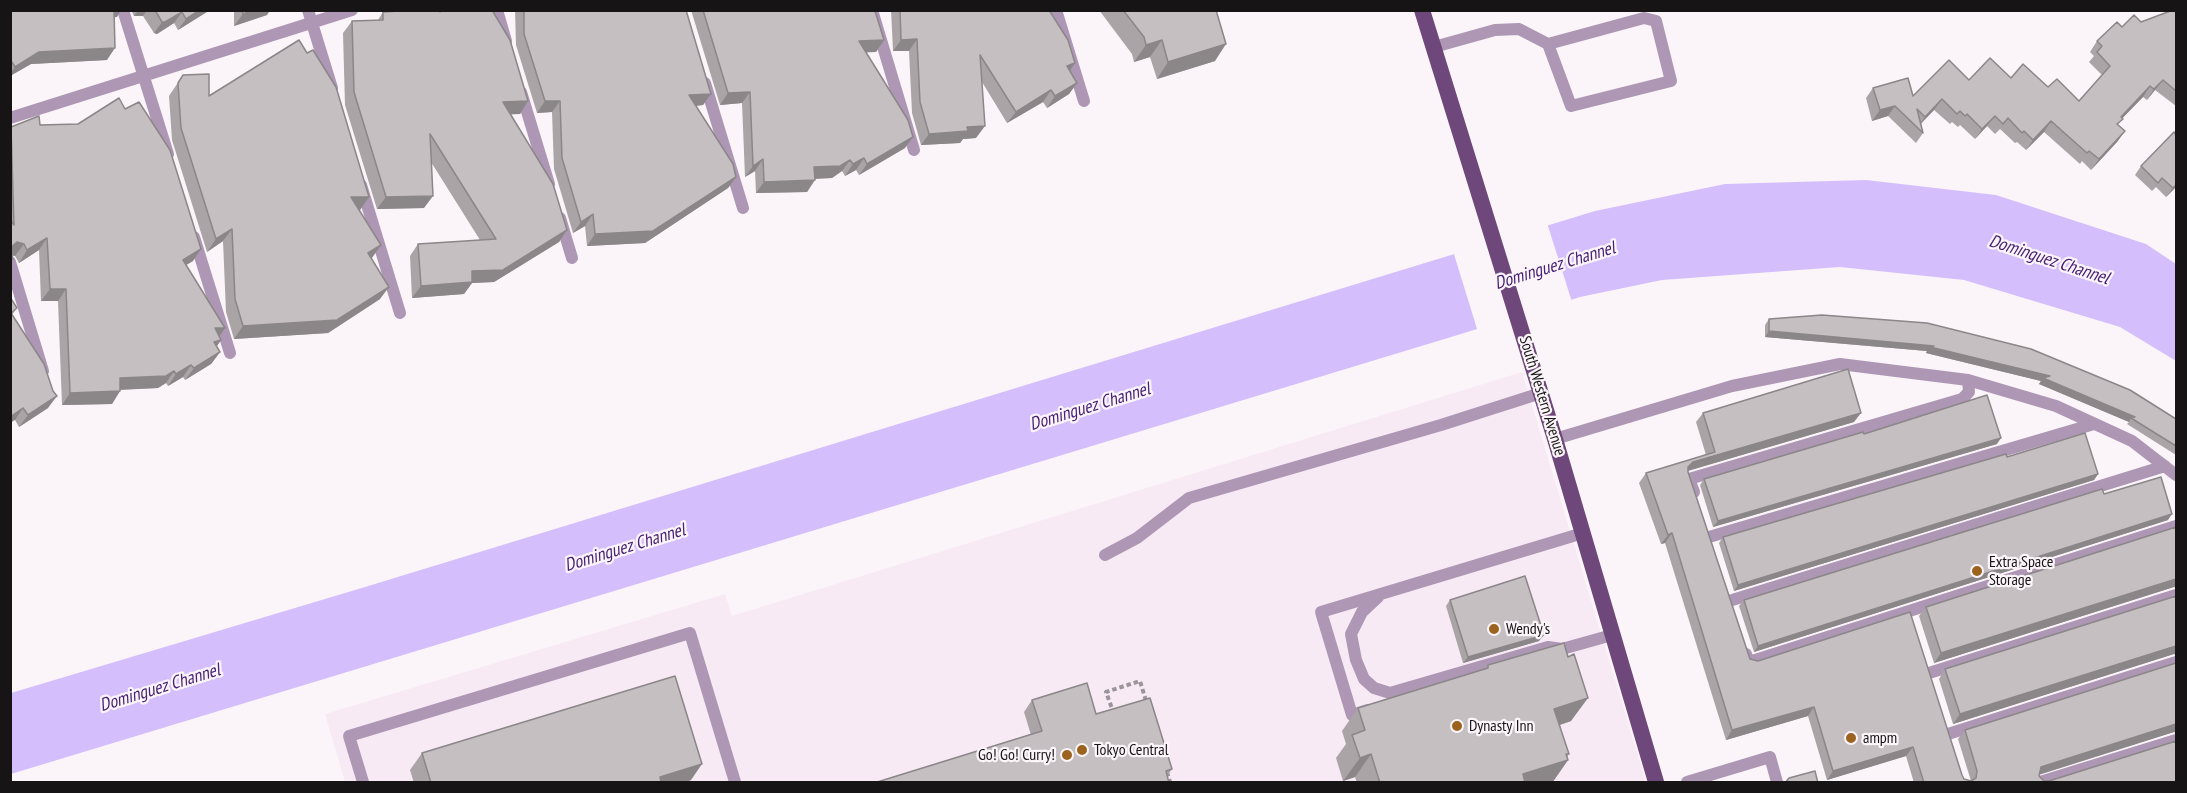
<!DOCTYPE html>
<style>
body{margin:0}
#map{position:relative;width:2187px;height:793px;overflow:hidden;background:#fbf5f9;font-family:"PT Sans Narrow",sans-serif}
canvas{display:block}
.frame{position:absolute;inset:0;border:12px solid #161415;pointer-events:none}
</style>
<div id="map">
<canvas width="2187" height="793"></canvas>
<div class="frame"></div>
</div>
<script>
const ctx = document.querySelector('canvas').getContext('2d');
ctx.lineJoin = 'round';
function paint(path, color) {
  ctx.fillStyle = color;
  ctx.fill(path, 'evenodd');
}
function toPath(rows) {
  const path = new Path2D();
  for (const r of rows) {
    path.moveTo(r[0], r[1]);
    for (let i = 2; i < r.length; i += 2) path.lineTo(r[i], r[i + 1]);
  }
  return path;
}
function stroke(path, color, width, dash) {
  ctx.strokeStyle = color;
  ctx.lineWidth = width;
  ctx.lineCap = dash ? 'butt' : 'round';
  ctx.setLineDash(dash || []);
  ctx.stroke(path);
}
function label(font, color, halo, rows, align = 'center') {
  ctx.font = font + ' "PT Sans Narrow",sans-serif';
  ctx.lineWidth = 4.5;
  ctx.setLineDash([]);
  ctx.textBaseline = 'middle';
  ctx.strokeStyle = halo;
  ctx.fillStyle = color;
  for (const [text, x, y, turn = 0] of rows) {
    ctx.save();
    ctx.translate(x, y);
    ctx.rotate((+turn || 0) * Math.PI / 180);
    ctx.textAlign = isNaN(turn) ? turn : align;
    if (halo) ctx.strokeText(text, 0, 0);
    ctx.fillText(text, 0, 0);
    ctx.restore();
  }
}
paint(toPath([
 [1522,372,1646,782,345,782,325,714,725,594,732,616]
]), '#f8eaf4');
paint(toPath([
 [1866,180,1996,195,2146,244,2176,264,2176,361,2120,327,1964,280,1840,267,1662,280,1580,297,1461,334,11,774,11,693,365,587,1595,211,1725,184]
]), '#d4bffc');
paint(toPath([
 [1547,223,1572,302,1478,332,1453,251]
]), '#fbf5f9');
stroke(toPath([
 [1114,714,1106,692,1140,681,1147,704],
 [1167,772,1170,782]
]), '#999598', 4, [4.5, 3]);
stroke(toPath([
 [123,10,168,154],
 [308,10,332,88],
 [497,10,506,41],
 [872,10,914,150],
 [1056,10,1084,101],
 [1434,47,1495,30,1519,29,1548,44,1571,106,1671,81,1656,21,1644,18,1548,44],
 [705,83,743,208],
 [521,92,549,184],
 [10,118,352,10],
 [361,185,400,313],
 [560,218,572,258],
 [194,237,230,353],
 [10,262,43,371],
 [1555,439,1732,386,1840,364,1968,380,2056,406,2132,441,2176,475],
 [1694,492,1689,479,1962,399,1969,392,1968,380],
 [1709,537,2094,424],
 [1105,555,1137,538,1189,498,1441,425,1541,393],
 [1378,597,1362,612,1351,634,1356,660,1364,679,1374,688,1390,693,1548,647,1562,649],
 [1729,601,2165,466],
 [1746,654,1749,662,2176,526],
 [1552,656,1562,649,1612,635],
 [1929,673,2176,595],
 [1368,710,1352,715,1321,612,1583,533],
 [1948,734,2176,662],
 [363,782,349,736,690,633,735,782],
 [1687,782,1770,757,1777,782],
 [2040,782,2176,740]
]), '#ae97b5', 12);
stroke(toPath([
 [1422,10,1555,439,1656,782]
]), '#6f487b', 16);
paint(toPath([
 [10,10,117,17,114,17,107,60,31,64,10,76],
 [131,10,210,10,178,30,174,23,157,34,154,33,143,16,134,16],
 [234,10,270,10,267,15,234,26],
 [404,10,439,10,528,101,520,114,510,114,567,230,559,242,494,282,472,283,464,294,412,298,410,256,418,244,480,240,431,162,424,208,377,209,345,105,343,33,352,21,378,20,383,12,404,11],
 [515,10,686,10,711,94,703,105,696,106,736,177,728,188,645,243,587,246,585,226,573,233,554,169,552,112,537,113,516,45],
 [691,10,874,10,884,40,876,52,866,52,905,148,859,175,856,170,845,176,842,171,832,178,815,179,807,192,756,193,755,171,745,177,742,103,720,105],
 [891,10,1049,10,1075,63,1070,71,1077,83,1069,94,1047,108,1043,102,1007,123,982,82,976,138,963,139,960,143,921,145,912,113,909,51,893,51],
 [1099,10,1216,10,1215,61,1157,79,1150,57,1134,62,1132,54],
 [2176,10,2176,106,2155,90,2147,100,2143,97,2122,118,2118,125,2125,131,2117,142,2091,170,2082,161,2080,164,2044,132,2026,150,2017,142,2015,143,2000,129,1995,134,1987,126,1975,139,1960,125,1958,127,1952,122,1950,124,1934,110,1921,124,1923,133,1916,143,1888,116,1872,121,1866,98,1873,88,1913,96,1969,80,2011,78,2048,87,2079,101,2102,75,2089,62,2094,56,2090,52,2097,41,2122,27,2141,22],
 [183,75,209,96,369,197,360,210,359,210,381,245,371,258,380,299,328,333,234,339,226,312,223,241,207,252,172,140,169,96],
 [40,125,193,261,186,265,221,340,216,347,220,352,211,364,185,380,183,377,168,386,166,383,158,388,120,390,120,391,112,404,62,405,58,301,41,301,39,250,19,263,15,256,12,255,13,259,10,262,10,128,11,127],
 [2176,135,2176,187,2166,197,2156,187,2152,191,2135,175,2141,166],
 [10,297,17,308,12,315,48,408,19,427,15,420],
 [1822,315,2176,419,2176,455,2127,424,2129,422,2039,384,2041,381,1926,353,1927,351,1765,337,1765,325,1769,319],
 [1703,413,1854,422,1688,471,1750,659,1758,661,1910,612,1962,775,1964,779,1971,781,1958,739,1965,730,2174,732,2039,775,2039,776,2044,781,2176,783,1914,783,1906,756,1827,780,1808,716,1726,740,1665,543,1661,544,1639,483,1646,473,1706,455,1696,422],
 [1864,434,1997,444,1713,527,1700,485,1704,479],
 [2098,474,2094,480,1734,591,1719,543,1723,537],
 [2104,494,2168,520,1754,652,1739,606,1744,600],
 [2174,587,1934,663,1919,616,1926,607],
 [2176,596,2176,655,2174,654,1953,724,1939,679,1945,669],
 [1450,600,1539,641,1463,663,1446,606],
 [1488,665,1571,721,1560,725,1568,760,1552,783,1357,783,1355,777,1343,781,1336,758,1346,744,1342,731,1358,708,1485,669],
 [1032,700,1096,714,1172,769,1167,776,1031,735,1024,712],
 [422,753,691,780,683,783,414,783,410,770]
]), '#aaa4a7');
paint(toPath([
 [111,10,121,10,117,17,106,18],
 [138,10,147,10,143,16,134,16],
 [200,10,210,10,178,30,186,19],
 [253,10,270,10,267,15,234,26,243,14],
 [182,12,174,23,157,34,154,33,162,22],
 [917,39,909,51,893,51,901,40],
 [884,40,876,52,851,53,859,41],
 [1162,40,1150,57,1134,62,1146,45],
 [1226,44,1215,61,1157,79,1168,62],
 [115,48,107,60,31,64,10,76,10,74,15,67,39,52],
 [1075,63,1067,75,1067,66],
 [2163,80,2147,100,2154,89],
 [1077,83,1069,94,1047,108,1055,96],
 [2150,86,2143,97,2113,128,2121,117],
 [1051,90,1043,102,1007,123,1016,112],
 [750,92,742,103,720,105,728,93],
 [711,94,703,105,681,107,689,95],
 [1942,99,1934,110,1917,127,1925,117],
 [528,101,520,114,495,115,503,102],
 [545,101,560,101,552,112,537,113],
 [1895,106,1888,116,1872,121,1880,110],
 [1995,116,1987,126,1975,139,1982,129],
 [2051,121,2044,132,2026,150,2033,140],
 [985,126,976,138,963,139,960,143,921,145,929,134,967,127],
 [2125,131,2117,142,2091,170,2099,159],
 [913,137,905,148,859,175,867,164],
 [864,158,856,170,845,176,853,164],
 [763,159,755,171,745,177,753,166],
 [850,160,842,171,832,178,806,179,814,167],
 [736,177,728,188,645,243,587,246,595,234],
 [815,180,807,192,756,193,764,182],
 [2176,185,2176,187,2166,197,2173,188],
 [433,196,424,208,377,209,386,197],
 [351,197,369,197,360,210,342,210],
 [593,214,585,226,573,233,581,222],
 [232,229,223,241,207,252,216,239],
 [567,230,559,242,494,282,472,283,464,294,412,298,421,286,472,271],
 [47,238,39,250,19,263,27,250],
 [17,242,24,244,15,256,10,255,10,248],
 [381,245,372,258,359,266,368,253],
 [201,249,193,261,174,272,183,260],
 [389,287,380,299,328,333,234,339,243,326],
 [50,289,66,289,58,301,41,301],
 [215,328,225,328,217,340],
 [1769,331,1934,346,2050,376,2135,417,2131,418,2129,422,2039,384,2041,381,1926,353,1927,351,1765,337],
 [221,340,213,352,214,342],
 [220,352,211,364,185,380,194,368],
 [191,365,183,377,168,386,176,374],
 [174,371,166,383,158,388,111,390,120,378],
 [120,391,112,404,62,405,70,393],
 [57,396,48,408,19,427,28,415],
 [23,408,15,420,10,423,10,417],
 [1861,413,1854,422,1687,471,1688,467,1693,462],
 [2001,438,1997,444,1713,527,1718,521],
 [2098,474,2094,480,1734,591,1738,585],
 [2172,514,2168,520,1754,652,1758,646],
 [1672,533,1665,543,1661,544,1668,535],
 [2176,579,2176,588,2174,587,1934,663,1941,653],
 [1544,635,1539,641,1463,663,1468,657],
 [2176,646,2176,655,2174,654,1953,724,1960,714],
 [1588,698,1571,721,1538,732,1554,709],
 [1814,707,1808,716,1726,740,1732,730],
 [2176,724,2176,733,2174,732,2034,776,2041,767],
 [1913,747,1906,756,1827,780,1833,771],
 [1371,754,1355,777,1343,781,1360,758],
 [1569,754,1563,762,1568,760,1552,783,1517,783,1523,774],
 [702,764,691,780,683,783,656,783,660,777]
]), '#8b8688');
const building = toPath([
 [10,10,114,10,115,48,39,52,15,67,12,62,10,63,10,10],
 [155,10,200,10,186,19,182,12,165,22,162,22,155,10],
 [242,10,253,10,243,14,242,10],
 [415,10,439,10,440,12,441,10,492,10,510,40,528,101,503,102,553,184,567,230,503,270,472,271,472,282,421,286,418,244,496,239,430,134,433,196,386,197,354,92,352,21,383,20,383,12,415,10],
 [524,10,686,10,711,94,689,95,733,164,736,177,653,231,595,234,593,214,581,222,562,158,560,101,545,101,524,34,524,10],
 [703,10,874,10,876,14,884,40,859,41,908,120,913,137,867,164,864,158,853,164,850,160,840,166,814,167,815,180,764,182,763,159,753,166,750,92,728,93,703,10],
 [900,10,1049,10,1068,40,1075,63,1067,66,1077,83,1055,96,1051,90,1016,112,980,55,985,126,967,127,968,131,929,134,920,102,917,39,901,40,900,10],
 [1123,10,1216,10,1226,44,1168,62,1162,40,1146,45,1144,37,1123,10],
 [2173,10,2176,10,2176,91,2163,80,2154,89,2150,86,2121,117,2123,119,2117,124,2125,131,2099,159,2089,151,2087,153,2051,121,2033,140,2024,131,2022,133,2008,118,2003,124,1995,116,1982,129,1967,114,1965,116,1960,111,1957,114,1942,99,1925,117,1917,109,1923,133,1895,106,1880,110,1873,88,1908,78,1913,96,1949,60,1969,80,1990,58,2011,78,2023,64,2048,87,2057,79,2079,101,2110,66,2097,52,2102,46,2097,41,2117,22,2122,27,2134,15,2141,22,2173,10],
 [299,40,307,53,313,50,336,87,369,197,351,197,381,245,368,253,389,287,337,320,243,326,235,299,232,229,216,239,181,128,178,83,183,75,209,74,209,96,299,40],
 [119,98,125,109,139,102,170,150,201,249,183,260,225,328,215,328,221,340,214,342,220,352,194,368,191,365,176,374,174,371,166,376,120,378,120,391,70,393,66,289,50,289,47,238,27,250,24,244,17,242,10,248,10,219,14,225,11,127,39,116,40,125,78,124,119,98],
 [2174,132,2176,135,2176,185,2173,188,2162,178,2158,183,2141,166,2174,132],
 [10,249,13,259,10,261,10,249],
 [10,297,17,308,11,313,44,364,53,391,57,396,28,415,23,408,10,417,10,297],
 [1822,315,1927,323,2031,349,2130,390,2176,419,2176,446,2131,418,2135,417,2043,378,2050,376,1930,347,1934,346,1769,331,1769,319,1822,315],
 [1848,369,1861,413,1693,462,1688,467,1688,472,1750,659,1758,661,1910,612,1962,775,1964,779,1971,781,1976,778,1977,771,1965,730,2176,663,2176,724,2041,767,2039,776,2044,781,2049,781,2176,741,2176,782,1924,783,1913,747,1833,771,1814,707,1732,730,1672,533,1668,535,1646,473,1715,452,1703,413,1848,369],
 [1987,395,2001,438,1718,521,1704,479,1863,432,1864,434,1987,395],
 [2085,433,2098,474,1738,585,1723,537,2006,454,2007,457,2085,433],
 [2161,477,2172,514,1758,646,1744,600,2102,489,2104,494,2161,477],
 [2176,527,2176,579,1941,653,1926,607,2176,527],
 [1525,576,1544,635,1468,657,1450,600,1525,576],
 [2176,596,2176,646,1960,714,1945,669,2176,596],
 [1564,643,1568,657,1574,654,1588,698,1554,709,1569,754,1566,754,1568,760,1523,774,1525,783,1380,783,1371,754,1360,758,1352,735,1365,730,1358,708,1488,668,1488,665,1564,643],
 [675,676,702,764,660,777,661,783,431,783,422,753,675,676],
 [1087,683,1096,714,1150,698,1172,769,1166,771,1169,783,874,783,1042,731,1032,700,1087,683],
 [1815,771,1818,783,1785,783,1789,778,1815,771]
]);
paint(building, '#c6bfc2');
stroke(building, '#8b8688', 1.5);
for (const [x, y, r, color] of [
 [1977,571,6,"#9b631e"],
 [1494,629,6,"#9b631e"],
 [1457,726,6,"#9b631e"],
 [1851,738,6,"#9b631e"],
 [1082,750,6,"#9b631e"],
 [1067,755,6,"#9b631e"]
]) {
  const dot = new Path2D();
  dot.arc(x, y, r, 0, 2 * Math.PI);
  ctx.fillStyle = color;
  ctx.fill(dot);
  stroke(dot, '#fbf5f9', 2);
}
label('16px', '#161415', '#fbf5f9', [
 ["South Western Avenue",1542,396,73]
]);
label('16px', '#161415', '#fbf5f9', [
 ["Extra Space",1989,562],
 ["Storage",1989,580],
 ["Wendy's",1506,629],
 ["Dynasty Inn",1469,726],
 ["ampm",1863,738],
 ["Tokyo Central",1094,750],
 ["Go! Go! Curry!",1055,755,"right"]
], 'left');
label('italic 18px', '#482176', '#fbf5f9', [
 ["Dominguez Channel",2049,260,18],
 ["Dominguez Channel",1555,266,-17],
 ["Dominguez Channel",1090,407,-17],
 ["Dominguez Channel",625,548,-17],
 ["Dominguez Channel",160,688,-17]
]);
</script>
